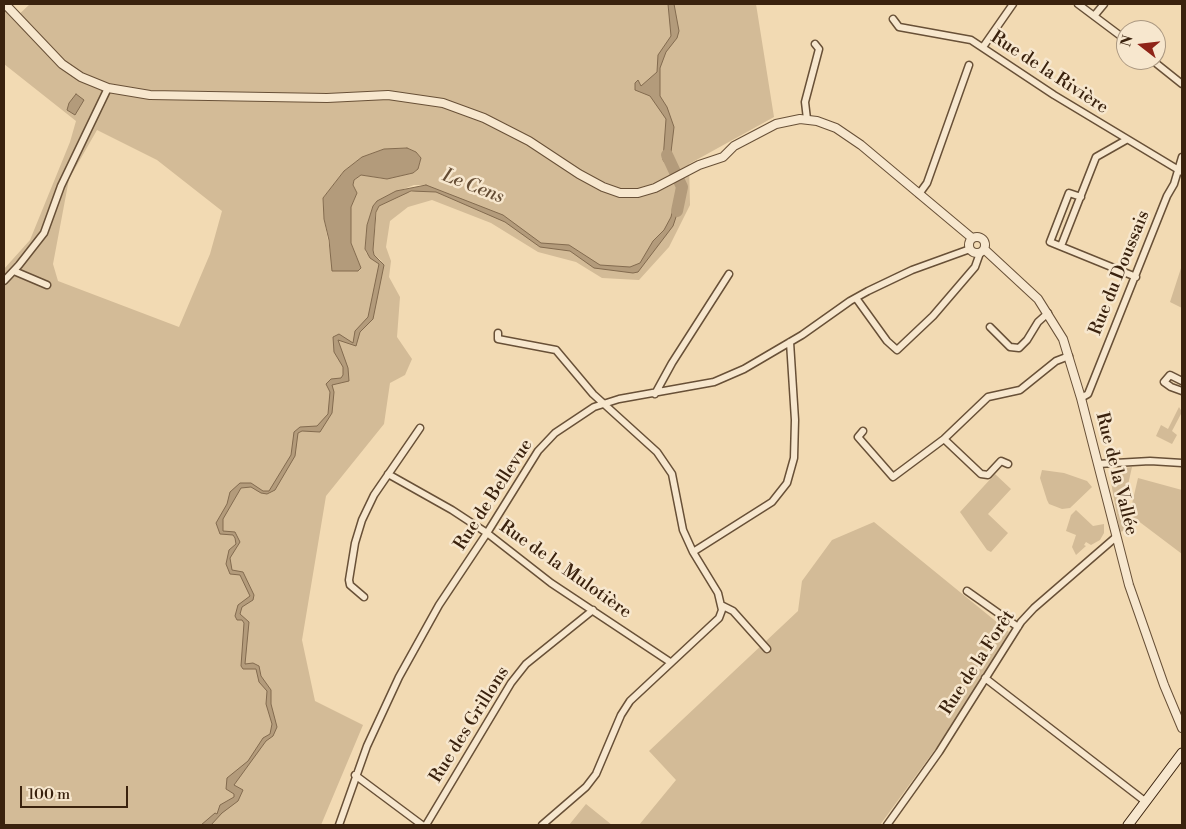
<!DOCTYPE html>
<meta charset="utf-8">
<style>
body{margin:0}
#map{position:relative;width:1186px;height:829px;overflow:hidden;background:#f2dab3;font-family:"Libre Bodoni",serif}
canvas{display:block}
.frame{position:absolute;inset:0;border:5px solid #3a220e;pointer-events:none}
.north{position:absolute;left:1116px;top:20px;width:50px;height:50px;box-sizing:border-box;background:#f7e7ce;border:1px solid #ab9881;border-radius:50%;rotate:286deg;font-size:14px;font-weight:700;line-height:20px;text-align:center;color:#3a220e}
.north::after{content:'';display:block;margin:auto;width:18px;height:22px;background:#8f2418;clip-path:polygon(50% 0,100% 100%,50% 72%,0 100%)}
.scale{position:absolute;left:20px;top:786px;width:108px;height:22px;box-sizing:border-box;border:2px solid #3a220e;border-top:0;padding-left:6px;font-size:15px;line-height:18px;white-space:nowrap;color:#3a220e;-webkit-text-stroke:4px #f7e7ce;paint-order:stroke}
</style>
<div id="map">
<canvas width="1186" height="829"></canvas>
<div class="frame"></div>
<div class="north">N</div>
<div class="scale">100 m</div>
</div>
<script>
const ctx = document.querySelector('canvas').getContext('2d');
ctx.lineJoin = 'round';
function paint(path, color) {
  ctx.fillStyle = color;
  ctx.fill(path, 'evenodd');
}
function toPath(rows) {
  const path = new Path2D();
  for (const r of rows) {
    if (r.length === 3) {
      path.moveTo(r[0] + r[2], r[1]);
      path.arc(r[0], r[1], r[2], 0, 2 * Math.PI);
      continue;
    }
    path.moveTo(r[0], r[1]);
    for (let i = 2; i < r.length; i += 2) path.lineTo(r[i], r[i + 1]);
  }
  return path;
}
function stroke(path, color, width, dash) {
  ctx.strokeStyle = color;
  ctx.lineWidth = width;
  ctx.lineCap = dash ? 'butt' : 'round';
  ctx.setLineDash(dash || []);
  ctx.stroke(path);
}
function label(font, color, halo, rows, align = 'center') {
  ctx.font = font + ' "Libre Bodoni",serif';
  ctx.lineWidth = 5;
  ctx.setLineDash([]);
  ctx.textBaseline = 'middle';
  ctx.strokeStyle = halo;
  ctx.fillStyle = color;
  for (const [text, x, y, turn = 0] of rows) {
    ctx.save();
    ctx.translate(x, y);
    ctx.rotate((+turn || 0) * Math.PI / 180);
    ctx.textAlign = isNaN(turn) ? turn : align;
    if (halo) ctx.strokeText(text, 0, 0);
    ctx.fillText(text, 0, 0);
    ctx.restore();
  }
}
paint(toPath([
 [30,4,756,4,774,117,689,164,690,205,669,247,639,280,602,278,576,262,538,252,491,223,432,200,408,207,390,221,386,247,391,261,389,277,400,297,397,337,412,359,405,375,390,383,384,424,326,496,302,640,315,701,363,725,321,825,4,825,4,269,30,240,70,142,76,121,4,64,4,7,14,19],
 [97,130,157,160,222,211,210,254,179,327,58,281,53,264,69,179],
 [407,148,416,152,421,158,418,169,413,173,385,179,361,175,354,180,353,185,357,193,351,207,351,243,361,268,359,271,348,269,339,271,330,251,324,219,323,198,344,171,362,157,384,149],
 [414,185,425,185,421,190,406,193,381,203,377,209,373,250,374,255,383,262,366,253,365,249,367,225,373,206,388,195],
 [1182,265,1182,308,1170,302],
 [1179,407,1182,412,1172,431,1177,435,1172,444,1156,436,1161,425,1168,429],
 [1132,467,1123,507,1131,508,1138,478,1182,490,1182,554,1137,520,1129,529,1120,532,1110,477,1115,469],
 [1042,470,1064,473,1087,481,1092,487,1070,508,1062,509,1049,504,1047,500,1040,478],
 [995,474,1011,489,988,514,1008,533,991,552,987,550,960,512],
 [1076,510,1093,526,1104,524,1104,533,1100,540,1091,545,1086,542,1084,545,1086,546,1076,555,1072,547,1076,535,1066,531,1071,515],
 [874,522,1009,632,1000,651,939,744,880,825,639,825,676,780,649,751,798,611,802,581,832,540],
 [586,804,612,825,569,825]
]), '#d3bb97');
const water = toPath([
 [668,4,674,4,679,31,677,38,666,52,660,68,660,96,667,107,674,127,671,152,674,169,671,171,663,160,666,119,650,96,635,90,635,83,638,80,641,86,657,72,658,55,671,36,668,4],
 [76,94,84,100,75,115,67,110,69,103,76,94],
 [407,148,416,152,421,158,418,169,413,173,387,179,361,175,354,180,353,185,357,193,351,207,351,243,361,268,358,271,332,271,329,240,324,219,323,198,344,171,362,157,384,149,407,148],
 [426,185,503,215,541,243,569,245,600,265,630,267,640,263,653,241,664,230,671,217,676,196,682,199,673,226,638,272,633,273,594,268,570,251,540,247,505,222,436,192,411,191,379,206,376,212,373,250,374,255,384,265,373,319,360,332,356,346,338,340,348,368,349,381,332,385,334,392,332,413,320,432,302,431,298,433,295,456,275,490,267,494,261,493,251,487,241,488,223,519,223,531,235,532,240,542,230,558,232,570,243,572,254,595,253,600,242,607,240,614,249,622,245,664,253,663,259,666,261,676,271,690,271,704,277,727,273,736,266,741,234,785,243,790,238,801,222,813,211,825,201,825,215,813,217,814,220,805,234,797,234,794,226,789,227,778,248,761,263,738,270,734,272,724,266,704,267,691,259,682,256,669,243,669,241,666,244,623,242,620,237,620,235,616,238,605,250,596,240,575,230,574,226,564,229,550,236,544,235,538,233,535,220,534,216,523,227,504,230,492,240,483,251,483,263,491,269,491,291,455,294,432,300,427,317,426,328,414,330,392,326,384,331,379,341,378,343,375,343,367,334,352,333,337,339,334,353,343,355,331,368,317,379,264,370,258,365,249,367,225,373,206,377,201,396,191,426,185]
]);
paint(water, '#b39b7b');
stroke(water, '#836b4f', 1);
stroke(toPath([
 [667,155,682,187,677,211]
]), '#b39b7b', 12);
const minor = toPath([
 [1078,4,1126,40],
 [1094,16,1104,4],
 [893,19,899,27,971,40,1054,95,1182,172],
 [983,47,1013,4],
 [1152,60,1182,84],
 [807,119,805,102,819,49,815,44],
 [919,194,927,183,969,65],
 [1081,197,1069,193,1050,242,1136,277],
 [1061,246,1096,157,1126,140],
 [14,271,47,285],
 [4,281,19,265,44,233,61,186,108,88],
 [856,298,887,341,897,350,933,316,975,267,980,253],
 [990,327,1010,347,1019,348,1027,340,1038,322,1048,313],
 [498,333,498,339,556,350,593,394,657,452,672,474,683,530,693,552,772,502,787,483,794,458,795,420,790,342],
 [1182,381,1170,375,1164,382,1171,387,1182,391],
 [655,394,672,363,729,274],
 [1081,398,1088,394,1167,196,1174,184,1182,157],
 [863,431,858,437,893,477,944,439,988,397,1020,390,1056,361,1069,356],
 [944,439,981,474,988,475,1001,461,1008,464],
 [1098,464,1150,461,1182,463],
 [388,474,452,510,487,533,551,583,670,662],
 [967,591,1018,627],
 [364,597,350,585,349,580,355,543,362,520,374,495,420,428],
 [721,605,733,611,767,649],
 [985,678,1146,802],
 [355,775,422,825],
 [339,825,367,746,399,677,439,605,487,533,538,451,555,433,594,407,619,399,714,382,744,369,802,335,850,301,868,291,912,270,970,249],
 [426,825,511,683,526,664,593,610],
 [542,825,586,787,596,774,621,715,630,701,719,618,722,610,718,593,693,552],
 [887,825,939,752,1021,622,1034,608,1116,537]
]);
const tertiary = toPath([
 [5,4,62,64,81,77,108,88,150,95,327,98,388,95,443,103,484,118,529,141,579,174,603,187,620,193,638,193,655,188,699,165,723,157,734,146,776,124,800,119,817,121,836,128,861,145,972,238],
 [977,245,8],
 [984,249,1038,299,1063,339,1081,398,1129,585,1164,685,1182,728]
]);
const secondary = toPath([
 [1128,825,1182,753]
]);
stroke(minor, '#685037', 9);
stroke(tertiary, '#685037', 10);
stroke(secondary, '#3a220e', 11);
stroke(minor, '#f7e7ce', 6);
stroke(tertiary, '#f7e7ce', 8);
stroke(secondary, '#f7e7ce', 9);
label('18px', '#3a220e', '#f7e7ce', [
 ["Rue de la Rivière",1049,73,33],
 ["Rue du Doussais",1120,273,-68],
 ["Rue de la Vallée",1116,474,76],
 ["Rue de Bellevue",494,495,-57],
 ["Rue de la Mulotière",565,570,35],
 ["Rue de la Forêt",978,663,-57],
 ["Rue des Grillons",470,725,-58]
]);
label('italic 19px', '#644c34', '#f7e7ce', [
 ["Le Cens",473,187,21]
]);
</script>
